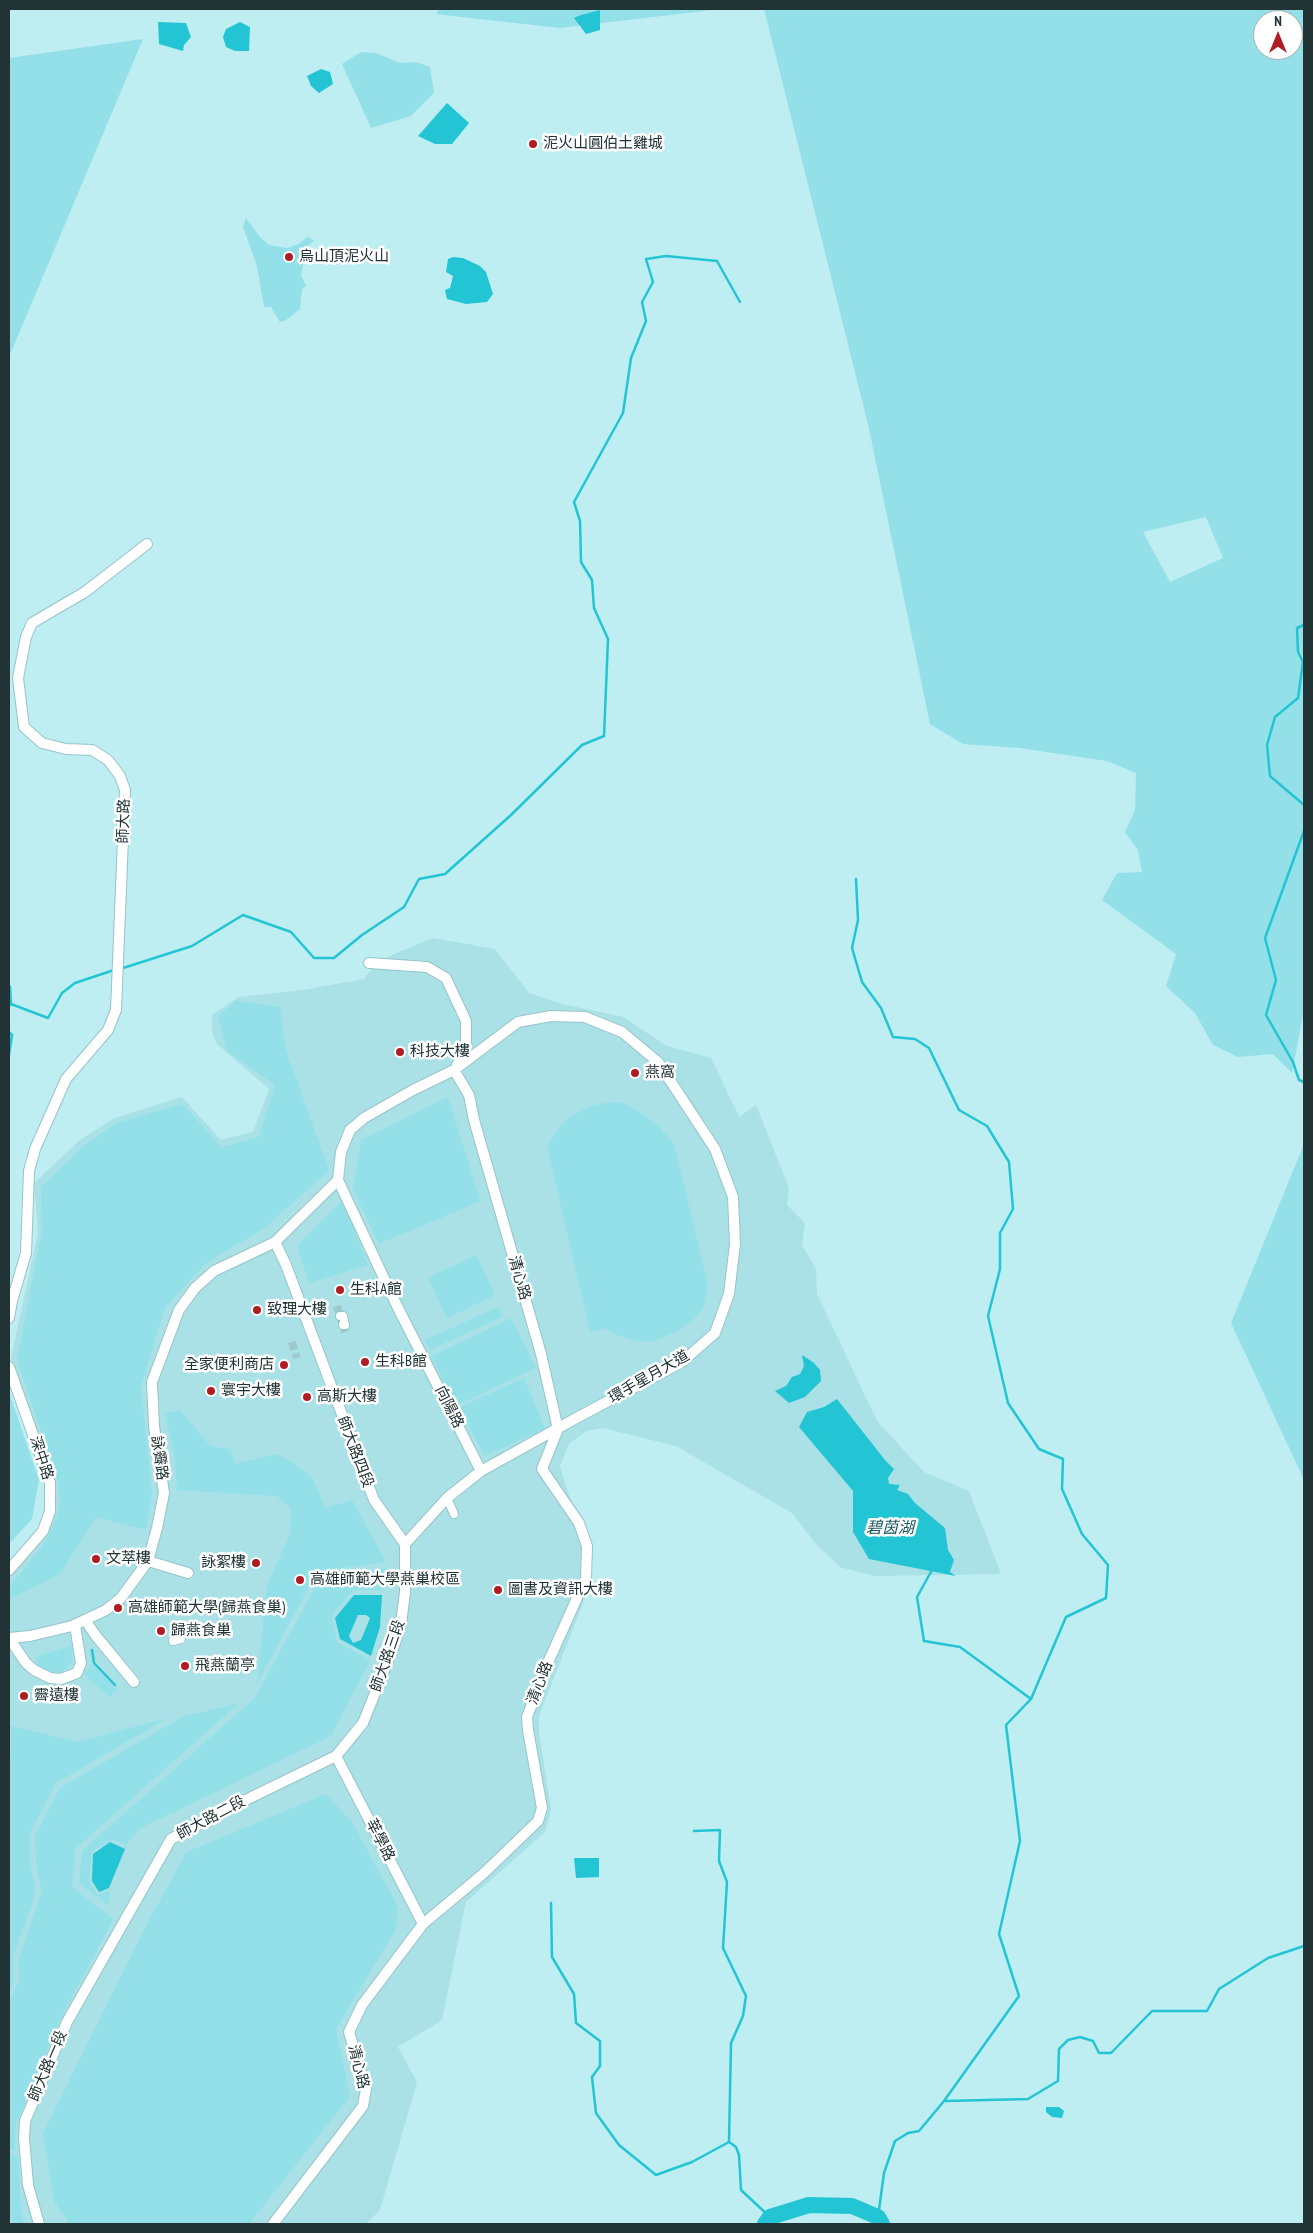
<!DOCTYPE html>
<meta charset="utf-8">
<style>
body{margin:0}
#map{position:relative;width:1313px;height:2233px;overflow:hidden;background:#beedf2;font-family:"PT Sans Narrow",sans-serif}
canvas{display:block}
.frame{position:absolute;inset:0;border:10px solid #213335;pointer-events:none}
.north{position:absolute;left:1253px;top:10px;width:50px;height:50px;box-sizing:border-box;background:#fff;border:1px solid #a6adae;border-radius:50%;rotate:0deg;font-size:14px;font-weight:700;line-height:20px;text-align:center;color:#213335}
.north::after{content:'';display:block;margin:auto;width:18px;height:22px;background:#af1c24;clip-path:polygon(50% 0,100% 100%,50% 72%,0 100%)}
</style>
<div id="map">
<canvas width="1313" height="2233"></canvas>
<div class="frame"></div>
<div class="north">N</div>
</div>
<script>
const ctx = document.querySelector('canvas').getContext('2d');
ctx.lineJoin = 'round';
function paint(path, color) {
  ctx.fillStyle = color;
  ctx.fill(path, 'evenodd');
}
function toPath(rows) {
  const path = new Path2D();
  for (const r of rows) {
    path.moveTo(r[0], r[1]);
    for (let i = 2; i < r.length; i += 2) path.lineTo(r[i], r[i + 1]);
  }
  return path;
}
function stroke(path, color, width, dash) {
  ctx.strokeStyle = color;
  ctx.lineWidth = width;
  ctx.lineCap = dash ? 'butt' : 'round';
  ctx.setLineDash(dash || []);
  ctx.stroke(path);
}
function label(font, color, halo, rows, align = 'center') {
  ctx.font = font + ' "PT Sans Narrow","Noto Sans TC",sans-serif';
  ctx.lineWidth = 5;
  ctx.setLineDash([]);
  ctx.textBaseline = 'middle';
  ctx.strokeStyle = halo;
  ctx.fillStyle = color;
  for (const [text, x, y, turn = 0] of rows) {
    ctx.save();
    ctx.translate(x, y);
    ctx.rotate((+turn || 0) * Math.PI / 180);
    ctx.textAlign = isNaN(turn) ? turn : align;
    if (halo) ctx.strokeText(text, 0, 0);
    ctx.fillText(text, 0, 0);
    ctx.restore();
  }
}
paint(toPath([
 [433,938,495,949,529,993,562,1004,623,1017,667,1046,711,1058,739,1117,756,1105,789,1188,787,1205,805,1223,802,1245,816,1269,817,1294,877,1421,924,1472,969,1491,1001,1574,874,1576,840,1567,816,1544,792,1513,676,1446,603,1428,586,1431,569,1444,560,1466,568,1493,590,1537,591,1583,539,1716,539,1733,551,1810,545,1832,466,1902,442,2020,398,2047,417,2082,380,2210,366,2224,9,2224,9,1577,44,1538,54,1518,54,1486,47,1461,11,1358,38,1233,34,1183,80,1140,115,1118,182,1097,221,1140,253,1132,269,1089,216,1043,212,1031,212,1015,238,997,303,990,364,979,376,963,392,955]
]), '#a9e1e7');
paint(toPath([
 [439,9,721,9,559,28,436,14],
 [764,9,1304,9,1304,1010,1292,1073,1273,1054,1238,1057,1213,1045,1195,1013,1166,986,1176,954,1102,900,1117,873,1142,872,1138,850,1125,832,1135,810,1136,773,1107,761,1019,748,963,744,930,724,868,424],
 [1263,20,1293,20,1293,50,1263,50],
 [1206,517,1223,558,1170,582,1143,532],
 [143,39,9,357,9,58],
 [361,52,376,53,400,63,416,62,430,67,434,93,411,116,371,128,342,64],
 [246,218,260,237,269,245,287,248,299,244,307,237,314,240,307,247,301,275,306,286,302,289,300,309,286,320,280,322,271,307,264,307,257,266,243,227],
 [236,1001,280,1007,285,1048,329,1170,266,1227,206,1263,165,1307,141,1386,152,1493,146,1530,96,1517,60,1574,9,1599,9,1588,48,1538,60,1507,59,1484,17,1360,42,1229,41,1187,85,1145,117,1123,182,1104,222,1147,259,1137,275,1085,227,1051,218,1016],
 [448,1097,480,1201,379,1244,353,1189,361,1140],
 [609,1102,622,1103,637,1110,658,1125,674,1144,708,1286,703,1308,692,1321,674,1333,653,1341,637,1341,613,1334,605,1328,590,1332,547,1146,564,1122,575,1114,591,1106],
 [1304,1144,1304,1480,1231,1323],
 [343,1200,368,1265,309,1283,297,1246],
 [476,1255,495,1295,447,1318,428,1278],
 [498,1307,502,1317,430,1350,425,1340],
 [511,1318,536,1368,455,1406,432,1356],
 [524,1378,545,1429,484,1456,460,1407],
 [9,1392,39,1480,32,1519,9,1544],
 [180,1410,210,1446,231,1449,235,1464,276,1454,293,1463,313,1479,325,1508,352,1500,386,1562,342,1568,312,1581,257,1684,267,1586,290,1534,291,1508,277,1496,177,1490,175,1458,165,1413],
 [387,1568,384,1590,353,1590,332,1616,337,1642,370,1660,331,1736,139,1829,126,1845,112,1839,92,1851,89,1881,97,1894,110,1891,108,1905,79,1882,82,1851,255,1698,315,1587,343,1574],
 [71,1646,73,1658,71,1664,62,1672,51,1673,45,1671,37,1663,36,1657],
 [92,1664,118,1690,109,1697,84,1674],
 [238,1704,75,1849,72,1887,113,1919,59,2022,16,2124,15,2151,9,2149,9,2004,20,1979,18,1961,42,1892,36,1864,35,1836,60,1788,184,1716],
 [167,1718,56,1783,30,1833,30,1864,36,1892,12,1960,14,1979,9,1990,9,1757,11,1755,11,1726,78,1742],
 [326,1794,352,1822,398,1907,396,1929,336,2029,350,2096,249,2224,70,2224,54,2201,43,2133,147,1924,187,1852],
 [9,2154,18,2158,21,2214,25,2224,14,2224,9,2211]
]), '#93e0e9');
paint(toPath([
 [600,10,600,30,586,34,574,18,581,15],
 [158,22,186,23,191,37,184,45,183,51,159,44],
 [240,22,250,27,249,51,235,51,226,47,223,37,226,29],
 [321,69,330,72,333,84,319,93,311,86,307,76],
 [447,103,469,123,452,144,435,144,418,136],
 [453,257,463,258,480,266,486,272,493,294,487,302,466,304,447,299,445,290,450,288,453,276,446,272,448,259],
 [802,1355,814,1363,820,1370,821,1381,805,1397,789,1403,775,1391,786,1386,792,1377,800,1374,804,1366],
 [837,1399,885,1460,894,1469,888,1478,889,1484,900,1485,897,1490,908,1494,915,1503,945,1528,948,1550,954,1560,950,1572,956,1576,869,1559,853,1532,853,1491,799,1427,807,1412,824,1407],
 [354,1595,382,1595,380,1627,371,1656,340,1639,335,1618],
 [358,1615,366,1615,370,1618,361,1640,353,1643,349,1636],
 [110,1842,125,1849,109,1888,99,1892,92,1881,93,1854],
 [574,1858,599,1858,599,1877,576,1878],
 [1046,2107,1059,2107,1064,2111,1062,2118,1052,2117,1046,2112]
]), '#23c5d4');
stroke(toPath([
 [1304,625,1297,628,1298,652,1303,662,1298,698,1275,717,1267,745,1270,776,1304,805],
 [1304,831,1265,938,1276,980,1266,1015,1293,1062,1299,1080,1304,1082],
 [856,879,858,920,852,948,862,982,881,1008,893,1037,915,1039,929,1048,959,1110,987,1126,1009,1162,1013,1209,1000,1233,1000,1269,988,1316,1008,1403,1039,1449,1063,1459,1062,1489,1082,1534,1108,1565,1106,1598,1066,1617,1031,1699],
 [120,969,192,946,243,915,291,932,314,958,334,958,362,935,404,907,419,879,445,874,511,815,582,745,604,736,608,639,594,608,592,580,581,562,580,521,574,502,623,413,631,358,646,321,642,302,653,282,646,259,666,256,717,261,740,302],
 [9,986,10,987,11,1004],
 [9,1006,11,1004,48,1018,62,993,75,983,114,970],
 [9,1032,12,1035,9,1055],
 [92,1650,94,1663,115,1685],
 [694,1831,720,1830,719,1861,727,1882,723,1948,746,1996,743,2016,731,2043,729,2142],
 [551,1903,552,1957,574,1994,576,2023,600,2041,600,2066,592,2077,596,2113,619,2145,656,2175,692,2162,729,2142,736,2147,739,2155,741,2190,770,2217],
 [945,2101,1028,2099,1058,2081,1059,2049,1068,2040,1080,2037,1093,2041,1099,2053,1111,2053,1152,2011,1207,2011,1219,1989,1268,1958,1304,1946],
 [878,2217,884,2173,895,2141,908,2133,919,2131,944,2101,1019,1996,999,1934,1020,1841,1006,1725,1031,1699,960,1647,924,1641,917,1597,932,1570]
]), '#23c5d4', 2.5);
stroke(toPath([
 [765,2224,770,2217,809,2205,852,2206,878,2217,882,2224]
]), '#23c5d4', 16);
stroke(toPath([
 [337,1306,345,1332],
 [292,1342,297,1358]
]), '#9fc8cc', 8, [8, 4]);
const pedestrian = toPath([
 [340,1316,343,1316,345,1325,343,1325],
 [447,1498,454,1514],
 [173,1641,181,1639]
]);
const minor = toPath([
 [369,963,427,967,446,978,466,1021,466,1041,463,1057,457,1065],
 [338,1180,397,1306,481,1471],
 [9,1318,12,1301,26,1253,29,1171,35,1149,66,1079,108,1030,116,1010,125,790,120,776,108,760,92,750,66,749,42,743,24,727,18,678,26,637,32,623,85,592,147,544],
 [9,1367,50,1483,50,1511,43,1531,9,1570],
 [148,1561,188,1573],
 [85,1620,96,1636,134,1682],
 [9,1638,30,1636,72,1626,106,1610,121,1598,148,1561,157,1528,164,1493,154,1426,152,1382,179,1310,195,1288,214,1271,275,1242,338,1180,341,1152,350,1130,364,1118,413,1090,454,1070,518,1022,551,1016,585,1017,622,1032,658,1062,715,1149,733,1197,735,1244,729,1294,715,1333,682,1362,580,1416,481,1471,447,1498,405,1544],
 [9,1638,26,1663,34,1670,50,1678,61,1679,77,1673,81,1663,75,1625],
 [336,1756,423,1924],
 [39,2224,28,2185,24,2138,25,2121,67,2022,171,1839,227,1809,336,1756,363,1723,395,1643,401,1624,405,1592,405,1544,374,1500,286,1265,275,1242],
 [273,2224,363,2106,366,2089,349,2032,362,2005,423,1924,484,1873,538,1821,542,1808,528,1730,527,1717,546,1667,586,1578,587,1546,579,1523,542,1469,558,1429,541,1354,474,1120,469,1095,454,1070]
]);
stroke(pedestrian, '#96c4c9', 10);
stroke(minor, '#96c4c9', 12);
stroke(pedestrian, '#fff', 8);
stroke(minor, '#fff', 10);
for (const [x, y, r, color] of [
 [533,144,5,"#af1c24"],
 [289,257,5,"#af1c24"],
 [400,1052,5,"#af1c24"],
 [635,1073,5,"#af1c24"],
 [340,1290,5,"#af1c24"],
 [257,1310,5,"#af1c24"],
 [365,1362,5,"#af1c24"],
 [284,1365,5,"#af1c24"],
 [211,1391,5,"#af1c24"],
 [307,1397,5,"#af1c24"],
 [96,1559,5,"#af1c24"],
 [256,1563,5,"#af1c24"],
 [300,1580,5,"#af1c24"],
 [498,1590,5,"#af1c24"],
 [118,1608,5,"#af1c24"],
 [161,1631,5,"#af1c24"],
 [185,1666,5,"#af1c24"],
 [24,1696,5,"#af1c24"]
]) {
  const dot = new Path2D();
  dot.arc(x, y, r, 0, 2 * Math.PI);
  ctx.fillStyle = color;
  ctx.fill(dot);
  stroke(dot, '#fff', 2);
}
label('15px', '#213335', '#fff', [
 ["泥火山圓伯土雞城",543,144],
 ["烏山頂泥火山",299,257],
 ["科技大樓",410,1052],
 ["燕窩",645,1073],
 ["生科A館",350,1290],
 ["致理大樓",267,1310],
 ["生科B館",375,1362],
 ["全家便利商店",274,1365,"right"],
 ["寰宇大樓",221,1391],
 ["高斯大樓",317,1397],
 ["文萃樓",106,1559],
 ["詠絮樓",246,1563,"right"],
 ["高雄師範大學燕巢校區",310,1580],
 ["圖書及資訊大樓",508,1590],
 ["高雄師範大學(歸燕食巢)",128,1608],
 ["歸燕食巢",171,1631],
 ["飛燕蘭亭",195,1666],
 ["霽遠樓",34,1696]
], 'left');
label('15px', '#213335', '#fff', [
 ["師大路",124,821,-88],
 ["清心路",519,1278,74],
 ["環手星月大道",649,1377,-30],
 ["向陽路",449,1407,63],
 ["師大路四段",355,1452,69],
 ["深中路",41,1458,72],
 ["詠霽路",159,1458,82],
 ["師大路三段",388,1656,-71],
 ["清心路",540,1683,-69],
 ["師大路二段",211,1818,-28],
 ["莘學路",380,1840,63],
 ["師大路一段",48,2066,-67],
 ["清心路",358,2067,76]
]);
label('italic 16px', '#1a575e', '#fff', [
 ["碧茵湖",890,1528]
]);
</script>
